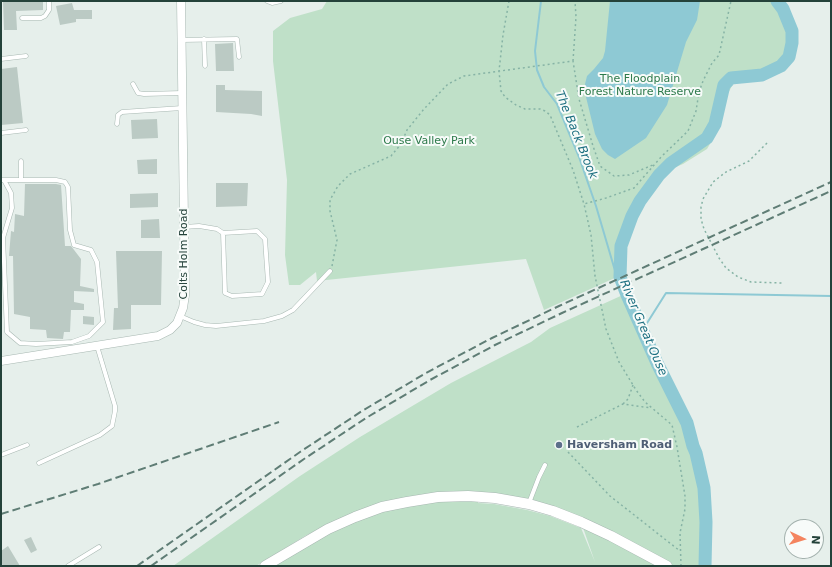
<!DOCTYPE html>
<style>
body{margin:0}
#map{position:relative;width:832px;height:567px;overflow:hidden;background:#e6efeb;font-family:"DejaVu Sans",sans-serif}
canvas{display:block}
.frame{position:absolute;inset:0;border:2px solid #24423a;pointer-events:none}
.north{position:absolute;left:784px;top:519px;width:40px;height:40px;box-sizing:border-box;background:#f7fbf9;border:1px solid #a3b1ad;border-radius:50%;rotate:94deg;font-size:11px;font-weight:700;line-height:16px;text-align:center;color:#24423a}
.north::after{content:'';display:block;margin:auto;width:14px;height:18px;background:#f4845f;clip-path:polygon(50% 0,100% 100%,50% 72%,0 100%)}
</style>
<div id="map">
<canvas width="832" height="567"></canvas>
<div class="frame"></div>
<div class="north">N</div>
</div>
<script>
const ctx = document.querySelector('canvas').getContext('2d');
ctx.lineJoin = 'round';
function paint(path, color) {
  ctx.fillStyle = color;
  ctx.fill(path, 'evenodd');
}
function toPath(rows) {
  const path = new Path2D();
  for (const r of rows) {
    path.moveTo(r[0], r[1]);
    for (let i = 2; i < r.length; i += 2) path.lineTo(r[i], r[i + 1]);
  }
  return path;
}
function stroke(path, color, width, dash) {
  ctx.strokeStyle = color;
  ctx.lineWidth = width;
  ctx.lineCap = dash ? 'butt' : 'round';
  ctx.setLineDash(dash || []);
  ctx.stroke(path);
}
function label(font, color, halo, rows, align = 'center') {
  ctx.font = font + ' "DejaVu Sans",sans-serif';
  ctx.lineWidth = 4;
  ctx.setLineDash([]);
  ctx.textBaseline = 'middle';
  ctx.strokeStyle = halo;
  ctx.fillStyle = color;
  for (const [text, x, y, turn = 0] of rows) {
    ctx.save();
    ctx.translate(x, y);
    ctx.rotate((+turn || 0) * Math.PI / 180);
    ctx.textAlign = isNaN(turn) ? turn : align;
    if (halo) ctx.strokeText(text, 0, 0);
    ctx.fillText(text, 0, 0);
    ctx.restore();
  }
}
paint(toPath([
 [327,1,773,1,787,21,794,41,787,64,765,80,734,82,722,105,717,132,707,149,683,164,657,175,625,223,614,270,617,277,544,310,526,259,317,281,316,272,300,285,289,285,285,255,287,180,273,61,273,31,290,18,322,9],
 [625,294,684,423,693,446,705,483,707,504,703,566,265,566,339,519,305,536,256,566,173,566,300,476,360,437,451,383,531,342,550,328],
 [478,497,553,511,581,522,595,562,581,528,550,516,527,510,494,504,478,503]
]), '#bfe0c8');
paint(toPath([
 [610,1,700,1,697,20,686,42,667,105,646,138,615,159,608,155,602,149,595,134,586,97,585,84,587,76,594,69,603,58,605,51]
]), '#8ec9d4');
stroke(toPath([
 [541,1,535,51,537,70,544,87,557,104,579,157,596,206,616,274],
 [642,331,666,293,831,296]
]), '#8ec9d4', 2);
stroke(toPath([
 [705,566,706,522,704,488,696,453,693,446,687,423,657,363,627,295,620,277,621,246,632,216,640,201,659,175,671,163,707,138,715,124,724,85,731,78,762,75,781,66,789,57,792,43,792,31,783,9,777,1]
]), '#8ec9d4', 13);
paint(toPath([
 [3,1,43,1,43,10,16,11,17,30,4,30],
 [72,3,74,10,92,10,92,19,76,19,76,22,60,25,56,6],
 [233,43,234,71,216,71,215,44],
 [17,67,23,123,1,125,1,69],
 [216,85,225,85,225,90,262,91,262,116,251,114,216,112],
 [157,119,158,138,132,139,131,120],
 [157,159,157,174,138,174,137,160],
 [216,183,248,183,247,206,216,207],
 [25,184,56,184,61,185,65,246,71,246,81,259,80,286,94,289,94,292,74,291,74,302,84,304,84,310,71,310,70,332,64,332,63,339,47,338,46,330,30,329,30,317,14,314,13,256,9,256,11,231,14,232,15,214,24,216],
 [158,193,158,207,130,208,130,194],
 [159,219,160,238,141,238,141,220],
 [116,251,162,251,161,305,131,305,131,329,113,330,114,308,118,308],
 [83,316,94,317,94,325,83,324],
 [31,537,37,550,31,553,24,540],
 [8,546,20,566,3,566,1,562,1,551]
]), '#bbcac4');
const service = toPath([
 [267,1,272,3,281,1],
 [22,18,41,18,45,16,49,10,49,1],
 [204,39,205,66],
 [182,40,237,39,239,57],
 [1,59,26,56],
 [133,84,138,93,144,94,182,93],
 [117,124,118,115,122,112,182,108],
 [1,133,26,130],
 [1,180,56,180,65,182,68,187,70,230,74,245,91,250,97,262,103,322,89,336,72,342,36,344,20,343,7,332,3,238,12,208,11,193,4,180],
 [21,180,21,161],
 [184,227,199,226,217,229,223,233,257,231,265,239,268,282,262,294,232,296,225,293,223,233],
 [180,316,194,322,205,325,216,326,264,321,282,316,293,310,330,271],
 [1,455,27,445],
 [39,463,100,435,112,426,115,411,115,406,97,346],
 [529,503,539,477,545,465],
 [68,566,99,547]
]);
const minor = toPath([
 [1,361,158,336,170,330,177,323,183,308,185,295,181,1]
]);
const tertiary = toPath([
 [265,566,328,529,355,517,382,507,407,502,438,497,468,496,495,498,529,504,553,511,581,522,611,536,667,566]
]);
stroke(service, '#a8b8b2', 5);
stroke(minor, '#a8b8b2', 9);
stroke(tertiary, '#a8b8b2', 11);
stroke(toPath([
 [509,1,503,35,499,71,501,91,505,97,516,105,525,109,540,109,545,111,550,115,573,170,584,204],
 [573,61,576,17,575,1],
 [767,143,749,161,726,172,713,182,703,199,701,207,701,219,704,229,719,258,726,268,738,277,751,282,783,283],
 [332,266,337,240,330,211,330,200,338,186,350,174,391,156,401,144,407,130,424,109,448,84,464,76,573,61,579,99,593,146,600,166,614,176,629,175,655,164],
 [623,404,628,399,633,385],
 [577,427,623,404,651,408],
 [568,452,610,496,680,551],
 [681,566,680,533,685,509,685,496,677,447,672,425,645,402,636,390,619,362,606,329,595,276,591,235,584,204,606,198,634,188,661,157,688,131,696,111,699,92,703,81,712,63,719,55,731,1]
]), '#86b3a5', 1.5, [2, 3]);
stroke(service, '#fff', 4);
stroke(minor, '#fff', 8);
stroke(tertiary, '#fff', 10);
stroke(toPath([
 [1,514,98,484,279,422],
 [137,566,300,452,362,411,426,373,492,338,559,306,831,182],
 [151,566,304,459,366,418,430,380,495,345,562,313,831,191]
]), '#5f7d75', 2, [8, 4]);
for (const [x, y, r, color] of [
 [559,445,4,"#5c6f8a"]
]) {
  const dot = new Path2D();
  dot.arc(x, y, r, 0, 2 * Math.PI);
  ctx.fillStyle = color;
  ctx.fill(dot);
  stroke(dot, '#f7fbf9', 1.5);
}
label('11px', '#2d7a4b', '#f7fbf9', [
 ["The Floodplain",640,79],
 ["Forest Nature Reserve",640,92],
 ["Ouse Valley Park",429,141]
]);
label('11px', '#24423a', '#f7fbf9', [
 ["Colts Holm Road",184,254,-90]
]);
label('bold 11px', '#4e5e75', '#f7fbf9', [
 ["Haversham Road",567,445]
], 'left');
label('italic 12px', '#1c6f80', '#f7fbf9', [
 ["The Back Brook",576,135,68],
 ["River Great Ouse",643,328,67]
]);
</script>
